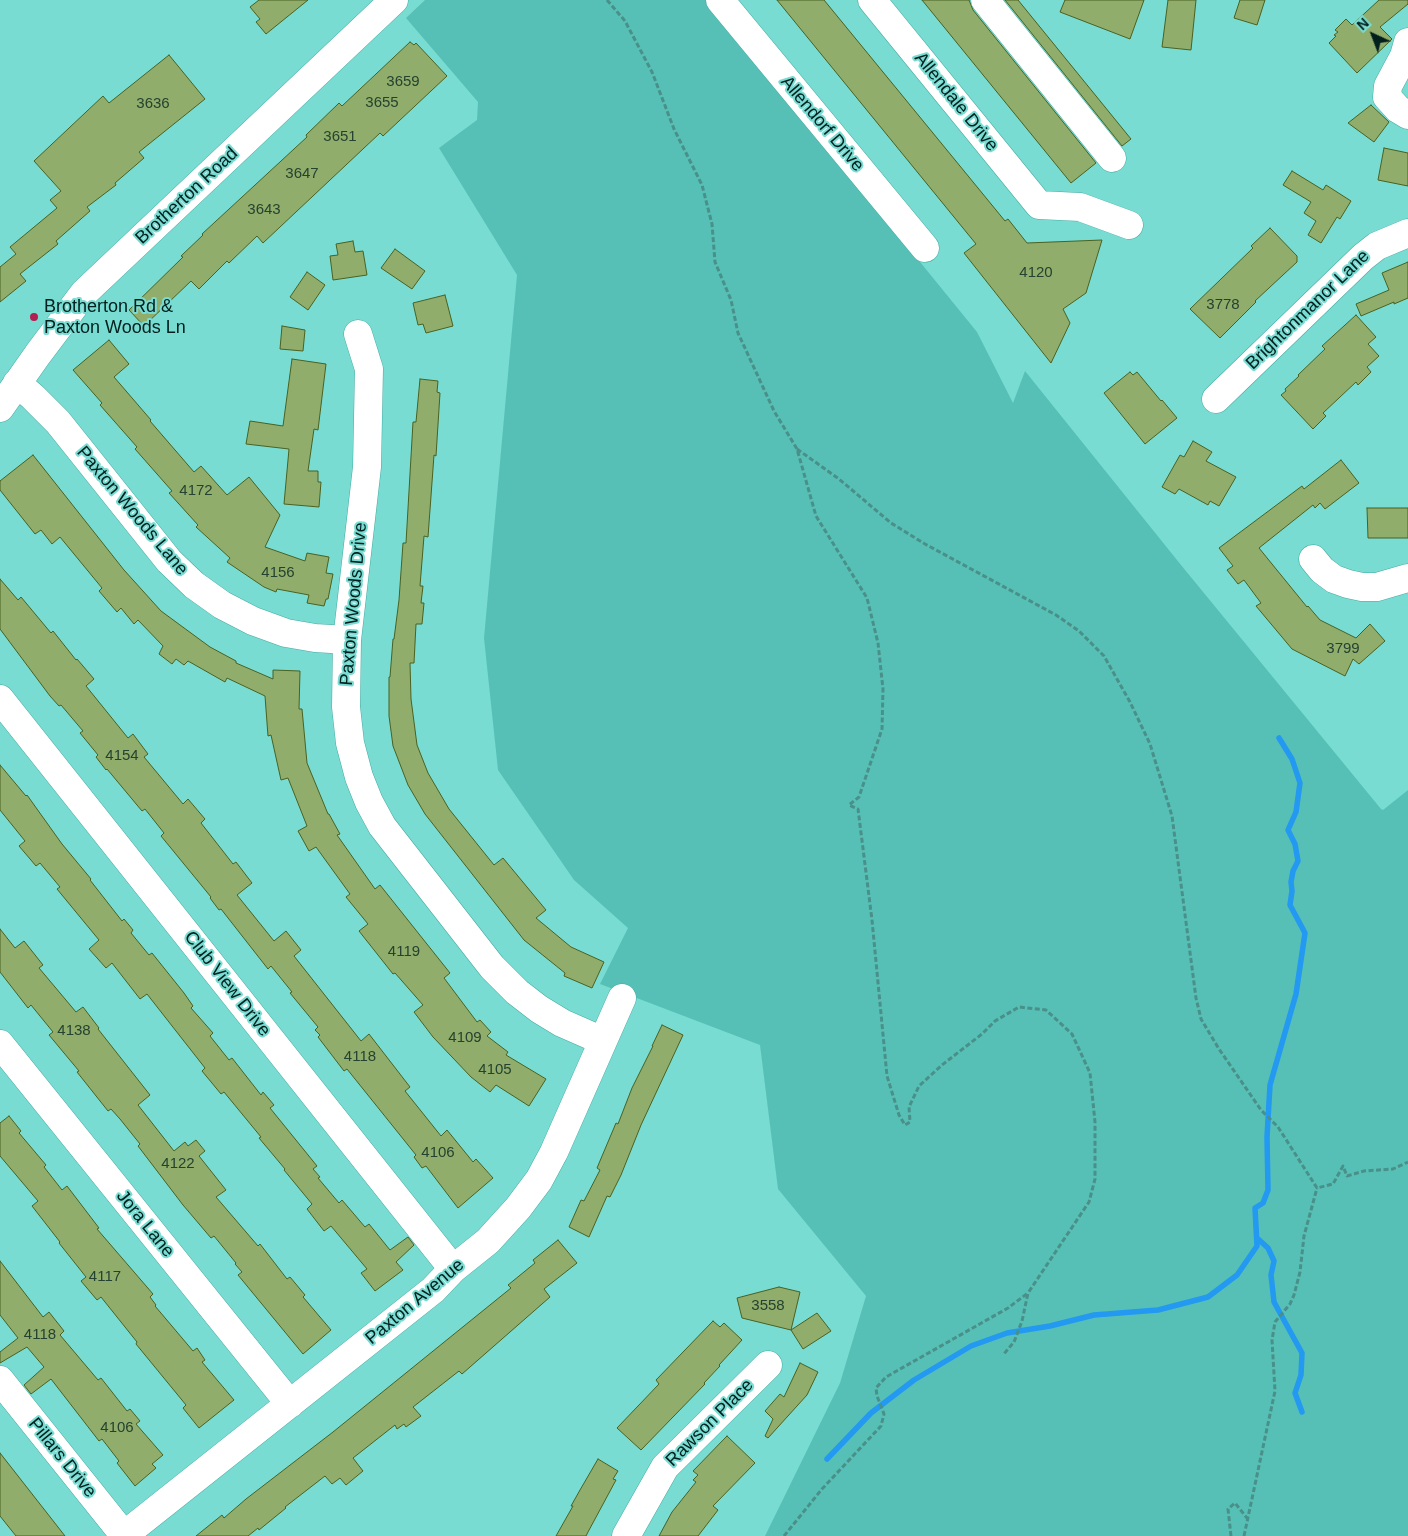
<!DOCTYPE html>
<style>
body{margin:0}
#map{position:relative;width:1408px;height:1536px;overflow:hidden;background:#78dcd2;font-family:Helvetica,sans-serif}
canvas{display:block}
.north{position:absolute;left:1348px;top:10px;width:50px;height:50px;-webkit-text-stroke:4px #78dcd2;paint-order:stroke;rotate:317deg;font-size:14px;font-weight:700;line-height:20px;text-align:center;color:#001f1d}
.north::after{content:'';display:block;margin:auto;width:18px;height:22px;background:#001f1d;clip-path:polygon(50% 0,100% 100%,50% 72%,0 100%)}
</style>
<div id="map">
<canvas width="1408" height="1536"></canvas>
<div class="north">N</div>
</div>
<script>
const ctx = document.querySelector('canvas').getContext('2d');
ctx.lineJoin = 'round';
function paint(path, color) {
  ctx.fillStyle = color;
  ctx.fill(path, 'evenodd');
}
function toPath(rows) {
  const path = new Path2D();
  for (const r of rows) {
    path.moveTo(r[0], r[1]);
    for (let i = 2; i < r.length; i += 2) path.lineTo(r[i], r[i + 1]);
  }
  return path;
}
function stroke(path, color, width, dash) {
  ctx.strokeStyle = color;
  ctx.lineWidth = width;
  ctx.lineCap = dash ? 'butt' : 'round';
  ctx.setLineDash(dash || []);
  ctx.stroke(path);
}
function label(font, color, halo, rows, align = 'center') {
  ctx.font = font + ' Helvetica,sans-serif';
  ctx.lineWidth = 4;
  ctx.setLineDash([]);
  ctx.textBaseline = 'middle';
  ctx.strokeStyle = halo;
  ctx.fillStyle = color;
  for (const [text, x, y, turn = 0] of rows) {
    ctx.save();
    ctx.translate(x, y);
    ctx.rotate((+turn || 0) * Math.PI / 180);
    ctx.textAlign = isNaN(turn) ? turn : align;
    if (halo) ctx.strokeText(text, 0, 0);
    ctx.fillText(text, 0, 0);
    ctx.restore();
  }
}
paint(toPath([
 [425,0,707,0,977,332,1013,403,1025,371,1181,565,1381,809,1383,810,1408,790,1408,1536,765,1536,840,1383,866,1296,778,1189,760,1045,600,984,628,928,574,880,498,770,484,638,517,275,439,148,477,120,478,102,406,18]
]), '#57c0b6');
stroke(toPath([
 [1257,1238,1268,1248,1274,1261,1271,1275,1274,1302,1302,1353,1301,1375,1295,1393,1302,1412],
 [827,1459,871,1413,914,1380,971,1346,1007,1333,1050,1326,1094,1315,1158,1310,1208,1297,1237,1275,1257,1246,1255,1208,1263,1203,1268,1190,1267,1137,1270,1085,1296,994,1305,933,1290,905,1292,891,1291,882,1293,871,1298,861,1295,844,1288,830,1296,812,1300,783,1292,759,1279,738]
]), '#2399f1', 5.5);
const building = toPath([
 [259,0,308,0,266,34,256,22,260,19,250,7,259,0],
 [777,0,824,0,1005,221,1008,219,1027,243,1102,240,1086,293,1063,309,1070,323,1051,363,964,253,976,244,777,0],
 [922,0,969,0,973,10,1096,163,1071,183,922,0],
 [1005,0,1018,0,1131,139,1122,146,1005,0],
 [1065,0,1144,0,1130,39,1060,12,1065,0],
 [1168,0,1196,0,1191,50,1162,47,1168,0],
 [1240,0,1265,0,1257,25,1234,18,1240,0],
 [1379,0,1408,0,1408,4,1380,27,1392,39,1357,73,1329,43,1336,36,1334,35,1338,32,1335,30,1346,19,1352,25,1379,0],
 [410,42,414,45,416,43,447,76,383,136,380,133,263,243,257,236,229,263,227,261,199,289,191,281,144,326,129,310,183,257,181,256,203,235,202,234,307,137,306,135,339,103,342,106,410,42],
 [169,55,205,99,139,152,144,158,115,183,116,185,87,207,90,211,56,241,58,244,20,274,26,281,0,302,0,267,16,254,10,247,57,208,50,200,61,191,34,161,103,96,109,103,169,55],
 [1371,105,1389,122,1374,142,1348,123,1371,105],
 [1384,148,1408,153,1408,186,1378,180,1384,148],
 [1292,171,1323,190,1326,185,1351,201,1340,219,1337,217,1321,243,1308,235,1316,221,1304,213,1311,202,1283,185,1292,171],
 [1270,228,1297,256,1297,262,1255,301,1256,302,1220,338,1190,309,1253,248,1251,246,1270,228],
 [353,241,355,252,363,251,367,275,333,280,330,256,338,255,336,244,353,241],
 [395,249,425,271,412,289,381,268,395,249],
 [1408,262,1408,298,1394,304,1394,302,1361,316,1356,304,1389,290,1382,273,1408,262],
 [307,272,325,285,308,310,290,297,307,272],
 [445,295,453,326,426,333,423,324,418,325,413,303,445,295],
 [1356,315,1376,337,1368,344,1379,356,1367,367,1371,372,1358,385,1356,382,1323,413,1326,416,1313,429,1281,395,1286,391,1285,389,1299,376,1298,375,1325,349,1322,346,1356,315],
 [282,326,305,330,303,351,280,349,282,326],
 [109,340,129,364,114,377,151,420,150,421,194,472,201,466,227,495,249,477,280,515,265,547,305,561,307,553,329,557,326,573,333,574,328,599,326,599,324,606,307,603,309,595,277,589,276,592,264,587,227,562,230,558,196,527,198,525,169,493,172,491,135,449,137,447,100,405,102,403,73,370,109,340],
 [292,359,326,364,318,430,314,429,308,471,318,471,318,482,321,482,319,507,284,504,289,449,246,444,250,421,283,426,292,359],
 [1130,372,1133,375,1137,372,1161,401,1162,400,1177,418,1145,444,1104,393,1130,372],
 [420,379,438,381,437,392,440,393,436,456,434,455,428,537,424,536,420,586,423,586,421,603,424,603,422,624,416,624,414,663,410,663,411,699,417,745,428,773,449,809,494,865,503,858,546,910,536,918,571,947,604,962,592,988,564,976,565,973,524,940,425,814,408,785,393,746,389,716,389,677,390,677,393,639,394,639,399,600,403,543,406,543,413,422,416,422,420,379],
 [1193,441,1212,452,1206,461,1236,477,1219,506,1210,501,1208,505,1179,489,1175,494,1162,487,1180,455,1184,457,1193,441],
 [33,455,124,570,161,611,210,647,236,661,236,663,273,679,273,670,300,671,299,709,302,709,307,763,328,814,329,814,340,834,337,835,375,889,380,885,450,973,444,978,477,1022,480,1020,491,1032,487,1036,508,1052,506,1055,546,1079,529,1106,496,1085,490,1092,471,1077,433,1037,414,1012,423,1005,395,973,393,974,359,931,368,924,346,897,350,894,316,847,309,851,298,831,307,826,288,778,281,780,271,735,268,736,265,696,227,678,225,682,188,661,184,665,176,659,172,664,159,654,163,646,138,620,134,624,121,608,117,612,99,591,102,588,60,537,52,544,41,530,35,534,0,490,0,481,33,455],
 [1341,460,1359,483,1325,509,1320,503,1315,508,1313,505,1259,548,1307,607,1308,606,1320,620,1356,638,1370,624,1385,641,1359,664,1353,659,1345,676,1292,649,1256,606,1261,603,1244,580,1238,584,1227,570,1233,566,1219,548,1302,486,1304,489,1341,460],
 [1367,508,1408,508,1408,538,1368,538,1367,508],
 [0,579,18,600,21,597,51,633,53,631,76,660,77,659,94,679,86,686,128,738,133,734,148,754,144,757,183,804,188,799,205,819,201,823,233,864,236,862,252,883,237,895,274,941,286,931,301,950,294,956,361,1041,369,1034,410,1087,405,1091,441,1136,447,1130,473,1162,476,1159,493,1178,458,1208,426,1166,422,1168,414,1157,416,1155,347,1069,344,1071,318,1037,320,1035,315,1030,318,1027,290,993,292,992,271,966,268,969,221,909,219,910,210,898,211,897,161,836,164,833,145,809,142,811,107,769,106,770,96,757,98,755,80,733,83,731,61,705,59,706,50,696,0,629,0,579],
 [0,765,26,796,27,795,62,844,91,879,90,880,122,921,124,919,133,930,131,933,149,955,152,953,184,993,193,1006,191,1008,213,1033,210,1036,229,1060,232,1058,261,1095,263,1092,274,1105,270,1108,317,1166,313,1169,320,1177,318,1178,339,1203,342,1200,365,1227,369,1224,390,1250,408,1237,414,1245,396,1262,403,1270,375,1291,361,1273,367,1269,331,1226,324,1231,307,1209,312,1204,284,1170,285,1169,259,1138,261,1137,224,1092,221,1094,202,1071,205,1068,147,994,140,999,112,963,106,968,89,949,99,940,57,889,60,887,40,863,36,866,19,846,25,841,0,810,0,765],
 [0,929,15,948,24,941,43,965,39,968,76,1012,83,1007,99,1028,98,1029,150,1095,138,1105,174,1151,185,1142,188,1146,196,1140,205,1151,199,1156,226,1190,216,1197,258,1246,260,1244,287,1279,290,1277,305,1295,303,1297,331,1330,303,1354,238,1275,242,1272,235,1264,236,1263,214,1236,211,1238,183,1205,138,1146,140,1144,120,1119,111,1109,108,1111,77,1072,79,1071,49,1035,53,1032,31,1005,28,1008,0,972,0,929],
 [662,1025,683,1035,641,1125,621,1175,610,1197,607,1196,589,1237,569,1227,581,1200,584,1201,600,1170,597,1168,616,1123,618,1124,632,1088,653,1046,652,1046,662,1025],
 [9,1116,21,1131,19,1133,46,1165,44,1167,62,1190,67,1186,99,1228,97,1229,153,1294,150,1297,156,1305,155,1306,193,1351,197,1348,205,1360,202,1362,234,1400,199,1428,183,1408,186,1405,136,1344,137,1342,101,1297,97,1300,81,1281,86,1277,59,1243,60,1242,32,1206,38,1201,0,1156,0,1123,9,1116],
 [558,1240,577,1263,544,1289,550,1297,462,1374,459,1371,413,1407,421,1416,406,1427,404,1424,397,1429,395,1425,353,1458,363,1471,346,1485,340,1478,332,1484,325,1476,285,1507,286,1508,259,1530,258,1528,248,1536,196,1536,222,1515,224,1518,246,1499,333,1432,511,1288,508,1285,535,1263,533,1260,558,1240],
 [0,1261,43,1317,49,1312,64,1331,60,1335,98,1380,101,1378,127,1411,130,1409,140,1421,136,1424,163,1455,152,1464,156,1468,135,1486,117,1463,119,1461,102,1439,99,1441,51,1379,31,1394,24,1385,44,1367,27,1347,0,1363,0,1352,18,1338,0,1315,0,1261],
 [779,1287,800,1292,791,1330,817,1313,831,1331,803,1349,791,1330,742,1318,737,1298,779,1287],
 [713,1321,720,1327,724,1323,742,1340,719,1365,720,1366,704,1383,705,1384,641,1450,617,1428,659,1384,656,1380,713,1321],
 [800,1363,818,1372,807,1395,768,1438,765,1436,773,1419,765,1411,780,1394,784,1397,800,1363],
 [727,1436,755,1463,713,1506,718,1510,698,1536,659,1536,672,1512,696,1482,693,1480,698,1475,693,1471,727,1436],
 [0,1453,65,1536,16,1536,0,1516,0,1453],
 [598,1459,618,1471,613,1479,616,1480,588,1532,586,1536,556,1536,573,1506,571,1506,580,1490,598,1459]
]);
paint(building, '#91ad6b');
stroke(building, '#496121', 1);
const minor = toPath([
 [720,0,925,248],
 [872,0,1039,205,1080,207,1129,225],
 [985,0,1112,158],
 [1408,42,1404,56,1388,86,1387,97,1398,109,1408,115],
 [358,334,369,369,367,467,347,640,346,707,350,743,359,777,369,802,382,826,492,967,517,992,539,1009,562,1023,603,1041],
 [17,383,33,397,58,422,169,561,194,585,222,605,253,621,286,633,315,638,347,640],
 [1216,399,1363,257,1377,246,1408,233],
 [0,408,38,354,84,293,394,0],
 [1313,559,1322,570,1334,579,1348,584,1362,587,1377,587,1408,578],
 [0,699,453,1269],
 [0,1044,290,1404],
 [0,1380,124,1535],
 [123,1536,433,1290,453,1269,488,1241,518,1208,539,1180,554,1152,622,998],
 [626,1536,665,1467,768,1365]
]);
stroke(minor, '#45aca3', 29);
stroke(toPath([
 [607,0,625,21,652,72,674,129,702,185,712,224,715,262,731,300,738,333,774,411,797,449,816,516,867,598,878,643,883,689,882,729,859,797,849,805,858,809,872,920,887,1076,899,1115,905,1125,910,1122,909,1107,919,1086,942,1065,982,1034,995,1021,1019,1007,1046,1010,1072,1034,1090,1073,1095,1122,1095,1179,1089,1202,1028,1293],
 [797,449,839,479,891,523,925,544,1056,615,1079,631,1104,656,1130,702,1150,744,1172,816,1196,998,1201,1019,1219,1049,1261,1110,1278,1127,1317,1188,1333,1184,1343,1166,1347,1176,1364,1171,1393,1169,1408,1162],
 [784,1536,822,1489,881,1426,884,1414,877,1396,876,1388,886,1377,1008,1308,1028,1293,1022,1321,1014,1342,1003,1355],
 [1231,1536,1228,1509,1235,1503,1247,1518],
 [1244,1536,1275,1391,1272,1340,1275,1322,1290,1304,1294,1295,1300,1272,1304,1236,1317,1188]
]), '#489089', 3, [5, 2.5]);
stroke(minor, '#fff', 28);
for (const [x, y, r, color] of [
 [34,317,5,"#b12051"]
]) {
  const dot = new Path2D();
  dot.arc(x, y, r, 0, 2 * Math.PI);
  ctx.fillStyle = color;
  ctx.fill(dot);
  stroke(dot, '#78dcd2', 2);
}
label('15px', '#244230', null, [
 ["3659",403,82],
 ["3655",382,103],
 ["3636",153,104],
 ["3651",340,137],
 ["3647",302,174],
 ["3643",264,210],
 ["4120",1036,273],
 ["3778",1223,305],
 ["4172",196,491],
 ["4156",278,573],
 ["3799",1343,649],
 ["4154",122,756],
 ["4119",404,952],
 ["4138",74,1031],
 ["4109",465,1038],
 ["4118",360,1057],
 ["4105",495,1070],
 ["4106",438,1153],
 ["4122",178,1164],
 ["4117",105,1277],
 ["3558",768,1306],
 ["4118",40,1335],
 ["4106",117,1428]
]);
label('18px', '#001f1d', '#78dcd2', [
 ["Allendale Drive",956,102,51],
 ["Allendorf Drive",822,124,50],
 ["Brotherton Road",187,196,-43],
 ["Brightonmanor Lane",1308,310,-44],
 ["Paxton Woods Lane",132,511,50],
 ["Paxton Woods Drive",354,604,-85],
 ["Club View Drive",227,984,52],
 ["Jora Lane",145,1224,51],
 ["Paxton Avenue",415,1302,-40],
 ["Rawson Place",710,1423,-45],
 ["Pillars Drive",62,1458,51]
]);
label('18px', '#001f1d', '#78dcd2', [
 ["Brotherton Rd &",44,307],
 ["Paxton Woods Ln",44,328]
], 'left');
</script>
